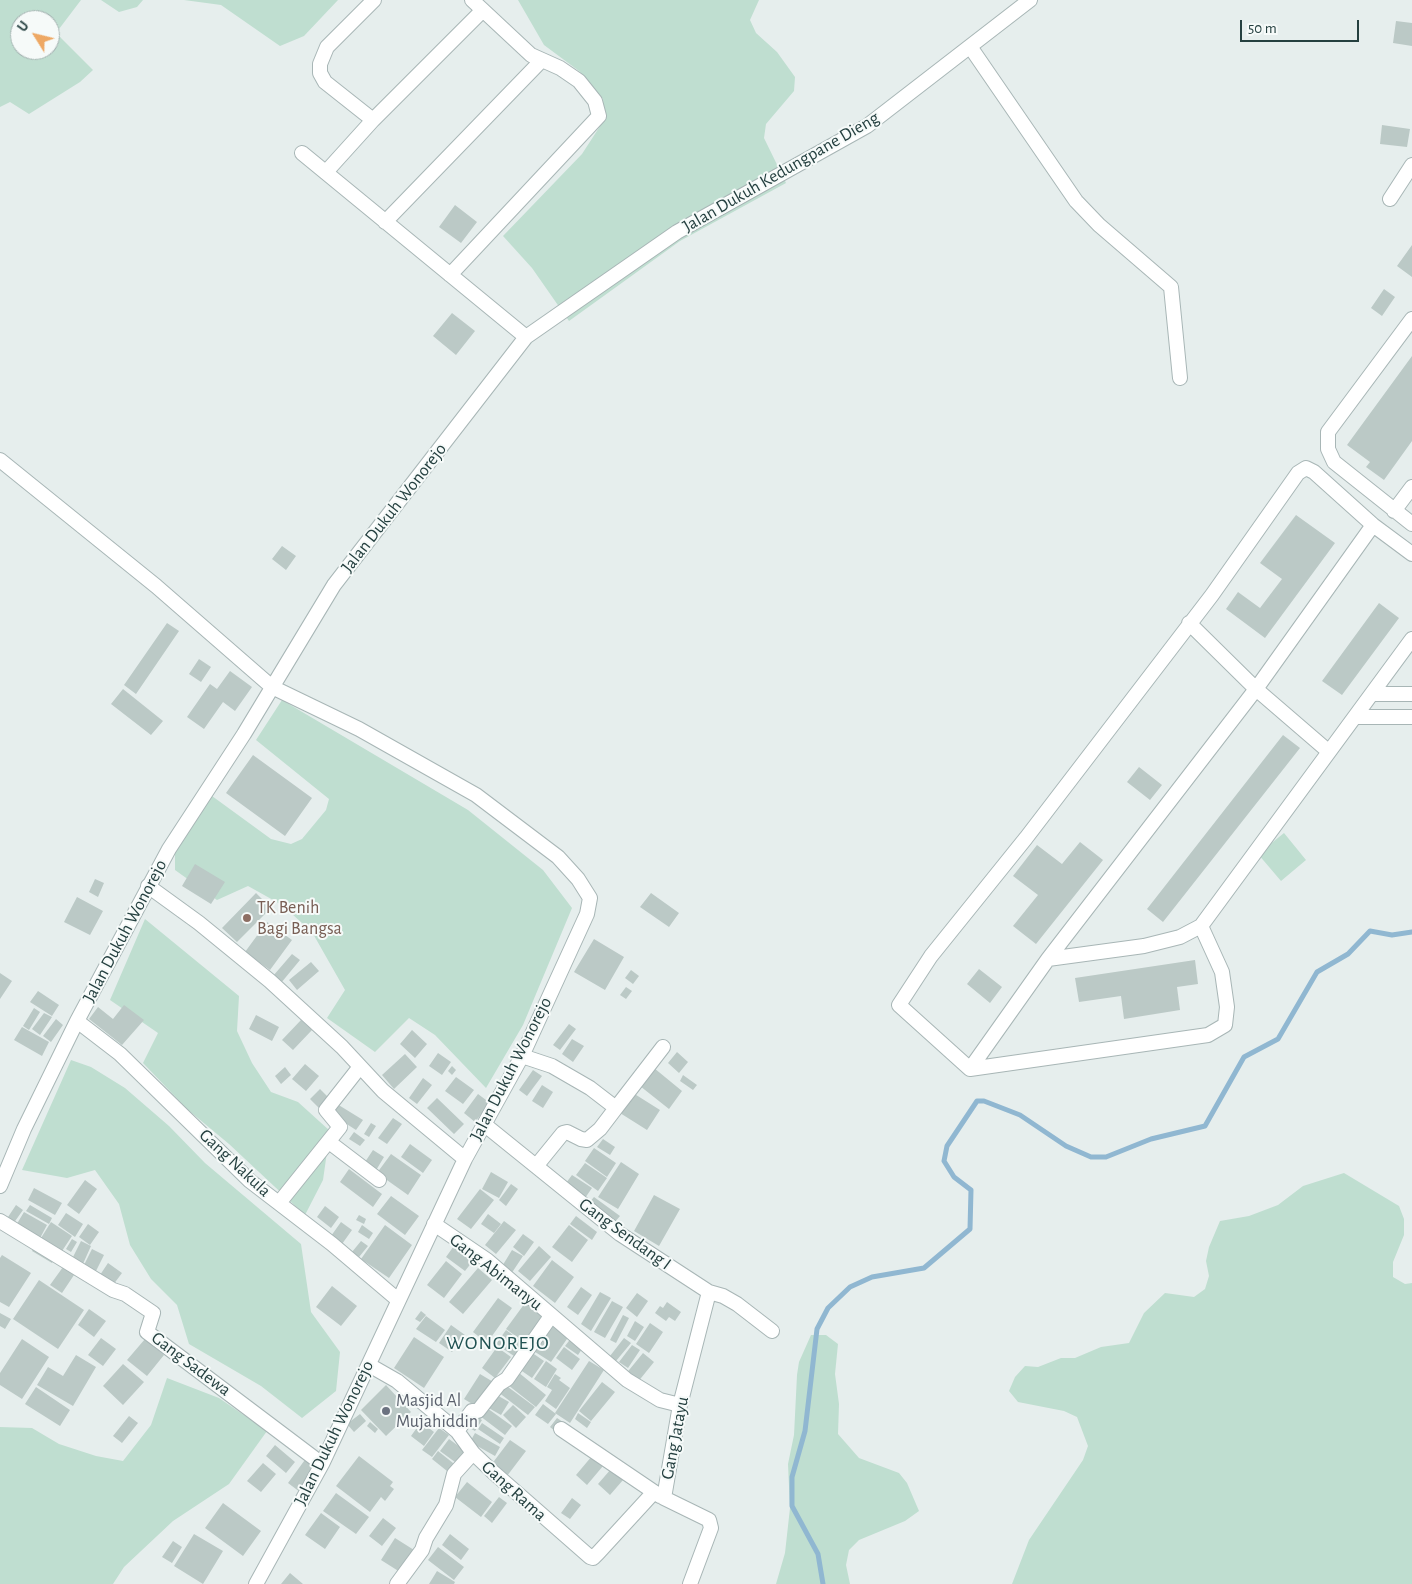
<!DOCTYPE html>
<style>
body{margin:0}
#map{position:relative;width:1412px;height:1584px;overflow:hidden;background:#e6eeed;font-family:"Alegreya Sans",sans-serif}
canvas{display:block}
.north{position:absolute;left:10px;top:10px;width:50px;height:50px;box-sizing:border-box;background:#f6faf9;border:1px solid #a2b0af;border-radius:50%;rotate:306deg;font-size:14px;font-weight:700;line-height:20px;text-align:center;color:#254040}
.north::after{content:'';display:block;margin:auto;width:18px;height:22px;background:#eea864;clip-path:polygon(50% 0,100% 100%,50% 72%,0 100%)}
.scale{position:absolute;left:1240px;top:20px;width:119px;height:22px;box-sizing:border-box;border:2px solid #254040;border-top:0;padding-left:6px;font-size:15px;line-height:18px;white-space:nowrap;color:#254040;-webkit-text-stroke:4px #f6faf9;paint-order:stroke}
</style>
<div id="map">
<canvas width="1412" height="1584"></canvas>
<div class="north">U</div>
<div class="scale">50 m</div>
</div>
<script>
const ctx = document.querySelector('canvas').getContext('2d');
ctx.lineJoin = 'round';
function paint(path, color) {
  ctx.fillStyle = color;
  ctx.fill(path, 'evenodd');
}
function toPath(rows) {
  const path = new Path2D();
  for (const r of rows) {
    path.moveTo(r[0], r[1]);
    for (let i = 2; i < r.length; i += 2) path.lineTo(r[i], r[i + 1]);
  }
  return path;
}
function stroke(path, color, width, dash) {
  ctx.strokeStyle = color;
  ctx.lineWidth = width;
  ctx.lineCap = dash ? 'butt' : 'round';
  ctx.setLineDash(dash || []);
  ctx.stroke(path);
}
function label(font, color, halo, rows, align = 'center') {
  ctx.font = font + ' "Alegreya Sans",sans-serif';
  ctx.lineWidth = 4;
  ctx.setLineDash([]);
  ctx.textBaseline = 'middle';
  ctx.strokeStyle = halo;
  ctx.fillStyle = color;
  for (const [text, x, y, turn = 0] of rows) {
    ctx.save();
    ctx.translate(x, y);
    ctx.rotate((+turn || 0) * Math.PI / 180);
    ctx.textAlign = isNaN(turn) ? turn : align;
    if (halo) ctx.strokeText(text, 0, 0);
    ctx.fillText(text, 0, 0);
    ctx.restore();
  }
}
paint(toPath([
 [0,0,81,0,56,33,93,70,80,82,29,114,10,102,0,107],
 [20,20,50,20,50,50,20,50],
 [101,0,143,0,137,7,119,12],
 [184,0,338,0,304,36,280,46,221,5],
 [518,0,759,0,750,20,756,33,777,52,795,77,794,91,766,124,764,138,786,183,680,241,569,321,532,268,503,236,582,154,604,120,603,99,579,71,544,45],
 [282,700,468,810,543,870,572,908,523,1025,486,1088,435,1035,409,1018,375,1052,327,1018,345,990,312,932,282,905,248,886,217,900,175,870,175,852,212,796,271,839,291,844,302,839,326,810,329,799,256,740],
 [1284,833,1306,860,1281,881,1258,854],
 [145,919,239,996,237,1031,252,1063,271,1092,298,1102,330,1131,323,1180,305,1215,229,1144,187,1109,143,1063,158,1033,110,1000],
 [71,1060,91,1067,125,1088,169,1126,205,1163,301,1244,311,1312,340,1352,336,1391,302,1418,261,1386,189,1344,177,1305,151,1279,130,1245,119,1204,95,1170,67,1178,22,1170],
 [1344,1173,1399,1206,1404,1219,1404,1235,1393,1262,1393,1277,1405,1284,1412,1283,1412,1584,1012,1584,1029,1540,1083,1460,1088,1446,1077,1417,1064,1411,1018,1402,1009,1391,1015,1377,1025,1366,1038,1367,1061,1358,1075,1358,1101,1347,1129,1343,1144,1313,1165,1293,1194,1297,1205,1289,1209,1276,1206,1261,1209,1247,1220,1221,1249,1216,1278,1205,1303,1186],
 [811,1335,826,1335,838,1344,835,1374,839,1404,838,1434,859,1458,899,1473,907,1483,919,1511,905,1521,859,1540,849,1550,846,1565,850,1584,776,1584,785,1553,790,1508,788,1464,794,1435,797,1375,799,1362],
 [167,1378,219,1398,267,1431,229,1484,173,1521,124,1567,113,1584,0,1584,0,1427,32,1428,59,1444,96,1456,123,1461,151,1425]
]), '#bfded0');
stroke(toPath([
 [823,1584,818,1554,792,1506,792,1477,805,1431,817,1329,828,1308,850,1287,872,1277,924,1268,970,1229,971,1190,954,1177,944,1161,947,1146,977,1101,984,1101,1020,1115,1066,1146,1091,1157,1106,1157,1151,1139,1205,1126,1244,1057,1278,1039,1317,972,1348,954,1370,931,1392,935,1412,932]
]), '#90b7d1', 5);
paint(toPath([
 [1396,21,1412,23,1412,46,1393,43],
 [1382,125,1410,129,1407,147,1380,144],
 [455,205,477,222,461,243,439,227],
 [1412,245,1412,277,1397,266],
 [1384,289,1395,297,1382,316,1371,308],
 [452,313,475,331,456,355,433,336],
 [1412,356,1412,441,1384,480,1366,467,1370,462,1347,445],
 [1296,515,1335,543,1265,638,1226,609,1238,592,1260,608,1282,579,1260,563],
 [282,546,296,556,286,570,272,559],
 [1379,603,1399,618,1342,695,1322,681],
 [167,623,179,631,136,694,124,685],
 [199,659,211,667,201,682,189,674],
 [230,671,252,687,235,711,223,702,204,729,187,717,210,684,217,689],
 [123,689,163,721,151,735,111,704],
 [1283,735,1300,748,1163,922,1147,909],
 [253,755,312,798,285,836,226,793],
 [1139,767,1162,785,1150,800,1127,782],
 [1080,842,1103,860,1036,944,1013,926,1038,895,1013,876,1037,845,1062,864],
 [195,864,225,882,211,904,182,886],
 [95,879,104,883,98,897,89,892],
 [256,893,271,908,237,942,222,928],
 [651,893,679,913,669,927,640,907],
 [77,897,103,911,90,935,64,922],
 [267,922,292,940,270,970,245,952],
 [594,939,624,957,605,990,574,972],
 [292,954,300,960,281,983,273,976],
 [1195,960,1198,984,1177,987,1180,1010,1124,1019,1121,996,1079,1002,1075,978],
 [311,962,319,971,297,990,289,980],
 [979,969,1002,987,990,1003,967,984],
 [631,970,639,976,633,984,625,978],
 [0,973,12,981,0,999],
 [626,987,632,991,626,999,620,995],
 [38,991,59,1005,52,1016,30,1002],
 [124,1005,144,1020,122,1045,89,1019,98,1007,113,1019],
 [34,1008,40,1012,29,1030,23,1026],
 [44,1013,52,1017,40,1035,32,1029],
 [256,1015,279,1027,272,1041,249,1029],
 [56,1019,63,1025,51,1042,43,1036],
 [301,1020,312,1030,293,1050,282,1040],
 [569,1024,576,1029,560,1050,553,1045],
 [22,1027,49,1042,42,1056,14,1040],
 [412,1030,427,1044,415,1058,400,1044],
 [572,1039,584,1046,573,1062,562,1054],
 [677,1052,688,1062,679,1073,668,1063],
 [438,1053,451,1062,442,1075,429,1066],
 [405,1054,417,1067,394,1089,382,1075],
 [305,1064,319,1076,306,1091,292,1079],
 [452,1066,456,1070,452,1075,448,1071],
 [285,1067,291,1075,281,1084,275,1076],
 [654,1068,682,1091,669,1109,640,1086],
 [533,1070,542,1076,527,1096,519,1090],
 [683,1075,697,1085,693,1090,680,1081],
 [456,1077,474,1090,463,1104,445,1091],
 [423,1078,432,1085,417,1104,409,1098],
 [542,1085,553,1092,543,1108,532,1101],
 [320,1089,331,1100,321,1110,310,1099],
 [633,1093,660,1110,647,1130,620,1113],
 [478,1094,490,1103,475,1122,464,1113],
 [437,1098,464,1124,454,1134,427,1108],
 [337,1104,363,1120,356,1130,331,1114],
 [393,1118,402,1124,387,1144,378,1138],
 [371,1123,376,1126,369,1137,364,1134],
 [354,1132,365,1140,360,1146,349,1139],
 [603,1139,615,1147,610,1155,597,1147],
 [410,1144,432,1160,423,1173,401,1157],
 [594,1148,616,1163,607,1177,585,1161],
 [373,1150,384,1157,375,1172,363,1165],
 [391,1154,421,1175,408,1195,377,1173],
 [621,1162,639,1174,618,1209,598,1197],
 [585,1163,607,1178,598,1191,576,1175],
 [349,1169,382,1194,373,1207,340,1182],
 [491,1172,508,1182,499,1198,482,1189],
 [572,1175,592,1188,583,1201,563,1187],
 [85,1180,97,1189,79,1214,67,1205],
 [511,1184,518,1189,506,1206,499,1200],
 [34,1188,62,1203,55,1215,28,1200],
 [480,1189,494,1200,471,1229,457,1219],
 [654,1195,680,1209,659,1246,634,1231],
 [391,1196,419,1216,405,1235,377,1214],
 [594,1197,620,1216,614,1223,588,1204],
 [16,1205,23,1210,13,1224,6,1220],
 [30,1205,52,1218,49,1224,26,1211],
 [325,1206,339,1217,331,1228,317,1217],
 [24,1212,47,1225,39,1240,15,1227],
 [66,1213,83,1224,75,1237,58,1225],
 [488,1214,501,1224,494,1233,481,1224],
 [359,1215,366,1219,364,1224,356,1220],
 [576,1216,597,1232,592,1240,570,1224],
 [504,1221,516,1230,496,1254,485,1245],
 [51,1222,72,1236,62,1251,41,1238],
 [341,1222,352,1230,342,1244,331,1236],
 [88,1224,99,1232,90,1245,79,1237],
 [362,1225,373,1233,369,1239,358,1232],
 [385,1225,412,1245,389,1278,361,1259],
 [569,1225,588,1240,572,1262,552,1247],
 [523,1234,534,1242,524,1256,513,1247],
 [72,1239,77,1242,71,1252,66,1249],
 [81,1241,91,1246,82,1266,71,1261],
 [361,1241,368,1246,359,1257,352,1252],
 [456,1243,476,1257,465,1271,446,1257],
 [35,1246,54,1258,52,1263,32,1251],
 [539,1246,551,1257,530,1281,518,1271],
 [92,1249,104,1255,95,1273,83,1267],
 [512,1250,523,1256,511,1274,501,1268],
 [2,1255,31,1273,9,1307,0,1302,0,1258],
 [552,1260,574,1277,555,1303,533,1286],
 [446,1261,462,1274,444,1298,427,1285],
 [108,1263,122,1273,113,1285,100,1275],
 [63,1267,74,1275,62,1293,50,1285],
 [478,1268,492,1280,463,1314,449,1302],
 [39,1280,84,1310,58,1349,13,1319],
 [332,1286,357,1306,341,1326,316,1307],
 [581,1287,592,1295,578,1315,567,1307],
 [600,1292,611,1298,591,1331,581,1324],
 [637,1293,648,1301,637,1317,626,1308],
 [498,1298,512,1308,487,1343,473,1332],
 [612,1301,623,1307,605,1338,594,1332],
 [667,1302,681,1312,675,1321,669,1317,666,1321,655,1313,660,1306,663,1308],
 [525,1303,547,1319,528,1345,506,1329],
 [89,1309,106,1321,94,1337,78,1325],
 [421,1311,426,1315,420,1322,415,1319],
 [0,1313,11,1319,5,1329,0,1326],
 [623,1315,629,1318,616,1343,610,1340],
 [426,1316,445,1330,436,1342,416,1329],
 [635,1321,644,1327,635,1341,627,1336],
 [549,1323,569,1336,551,1362,532,1350],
 [650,1323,663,1332,649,1353,636,1344],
 [451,1325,465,1335,452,1352,439,1343],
 [506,1330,527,1345,517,1358,496,1344],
 [414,1337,444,1357,424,1388,394,1368],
 [572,1337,584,1346,578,1355,565,1346],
 [101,1338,116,1349,103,1366,88,1355],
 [624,1338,631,1343,616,1361,610,1356],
 [22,1339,49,1357,22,1399,0,1385,0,1373],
 [145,1339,164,1355,147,1376,127,1360],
 [632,1345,640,1350,628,1368,619,1362],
 [497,1347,511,1357,495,1378,482,1368],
 [564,1347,580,1359,572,1370,556,1358],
 [531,1352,544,1361,532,1378,519,1369],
 [643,1353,654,1362,637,1383,625,1375],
 [76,1355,96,1367,73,1406,37,1385,48,1367,63,1376],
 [546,1361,557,1369,546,1387,534,1379],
 [589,1361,604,1370,570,1423,555,1413],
 [123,1364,144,1382,123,1405,103,1386],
 [518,1372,546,1395,536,1407,508,1385],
 [480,1374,495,1383,479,1408,464,1399],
 [555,1374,561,1378,559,1380,570,1388,556,1409,545,1401,552,1390,547,1387],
 [602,1382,615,1392,591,1421,579,1411],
 [504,1384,535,1407,528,1415,498,1392],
 [386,1385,411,1412,386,1436,361,1410],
 [36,1387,70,1410,60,1426,25,1404],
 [495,1394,509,1402,501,1415,487,1407],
 [543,1404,556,1414,548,1424,535,1415],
 [513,1405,526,1417,516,1428,503,1415],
 [487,1408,512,1426,505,1435,480,1416],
 [578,1413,591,1422,587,1428,575,1419],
 [360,1414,366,1421,354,1432,347,1424],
 [471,1414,482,1420,475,1431,464,1425],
 [129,1416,138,1423,122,1443,113,1436],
 [557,1418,563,1422,556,1432,550,1427],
 [370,1422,378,1429,375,1433,367,1426],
 [421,1422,434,1432,424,1446,411,1436],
 [482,1423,504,1438,500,1444,478,1429],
 [439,1428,449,1435,432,1457,422,1450],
 [475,1433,500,1447,495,1456,470,1442],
 [449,1439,468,1453,459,1465,440,1451],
 [510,1440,526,1451,507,1476,491,1465],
 [275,1445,295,1462,286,1473,266,1456],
 [438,1451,458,1467,452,1475,432,1459],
 [359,1456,393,1482,390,1486,394,1489,385,1501,381,1497,370,1512,336,1486],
 [592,1456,603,1466,587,1485,576,1475],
 [307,1457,319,1466,300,1492,288,1483],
 [263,1463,276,1474,261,1492,247,1481],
 [611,1469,623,1480,610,1495,598,1484],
 [467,1482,492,1502,481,1517,455,1497],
 [336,1493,369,1517,356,1534,323,1511],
 [499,1497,507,1503,492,1523,484,1516],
 [572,1498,581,1505,570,1519,561,1513],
 [223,1503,261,1531,243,1556,205,1528],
 [321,1513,340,1527,325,1549,305,1535],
 [383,1518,396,1528,382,1546,369,1536],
 [194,1534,223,1551,203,1584,174,1566],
 [450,1534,469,1549,461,1560,442,1545],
 [395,1538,414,1550,400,1572,381,1560],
 [173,1541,182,1547,172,1563,162,1557],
 [438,1547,464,1567,454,1580,428,1560],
 [437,1571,455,1582,454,1584,429,1584],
 [290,1573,303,1584,281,1584]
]), '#bbc9c6');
const street = toPath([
 [971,48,1076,201,1099,225,1171,287,1180,378],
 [373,120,325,82,320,73,320,64,327,47,374,0],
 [302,153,526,337],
 [326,172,373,120,482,11],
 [1390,199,1412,165],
 [385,222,541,61],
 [450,275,599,116,595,101,579,81,560,68,531,55,472,0],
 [1412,319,1328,432,1328,449,1334,462,1412,524],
 [0,460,156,586,272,687,359,729,476,795,558,857,578,879,590,898,587,914,522,1056,465,1159,322,1464,256,1584],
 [1394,511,1412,487],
 [1189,623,1256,689,1328,751],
 [1372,694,1412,694],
 [1356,717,1412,717],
 [148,886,199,923,270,981,342,1047,383,1091,465,1159],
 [1201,926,1222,972,1227,1007,1225,1025,1208,1035,970,1069,899,1005,931,956,1026,838,1212,595,1298,473,1306,468,1314,472,1373,525,1412,554],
 [1048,959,1256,689,1373,525],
 [77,1021,120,1054,250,1181,332,1244,398,1300],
 [522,1056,552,1066,590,1088,616,1108,663,1047],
 [970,1069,1048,959,1144,946,1180,937,1201,926,1412,639],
 [485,1125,620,1234,709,1292,723,1296,737,1304,772,1331],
 [329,1142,379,1180],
 [537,1165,563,1133,567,1132,581,1139,587,1140,600,1129,616,1108],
 [0,1186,24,1129,77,1021,169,849,244,734,334,585,526,337,677,232,867,126,1030,0],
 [279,1203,340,1127,326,1110,359,1068],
 [0,1221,113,1290,125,1294,153,1313,147,1332,322,1464],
 [434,1224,487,1260,627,1380,660,1400,680,1405],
 [369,1365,397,1381,457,1431,473,1453,493,1472,590,1557,593,1558,598,1553,654,1492],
 [561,1429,660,1496],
 [457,1431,472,1411,478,1411,499,1384,507,1379,551,1316],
 [397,1584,422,1550,426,1538,446,1505,454,1474,473,1453],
 [690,1584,711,1528,709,1520,664,1498,680,1405,709,1292]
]);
stroke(street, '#a8b6b6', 16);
stroke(street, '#fff', 14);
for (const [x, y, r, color] of [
 [247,918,5,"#8d6e63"],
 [386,1411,5,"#6b7280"]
]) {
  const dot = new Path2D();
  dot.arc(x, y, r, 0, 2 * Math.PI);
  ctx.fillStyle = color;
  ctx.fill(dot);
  stroke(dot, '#f6faf9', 2);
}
label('18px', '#254040', '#f6faf9', [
 ["Jalan Dukuh Kedungpane Dieng",781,172,-30],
 ["Jalan Dukuh Wonorejo",394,508,-52],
 ["Jalan Dukuh Wonorejo",125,931,-62],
 ["Jalan Dukuh Wonorejo",511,1069,-63],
 ["Gang Nakula",235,1163,43],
 ["Gang Sendang I",625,1234,36],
 ["Gang Abimanyu",496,1272,38],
 ["Gang Sadewa",191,1364,37],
 ["Jalan Dukuh Wonorejo",334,1433,-64],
 ["Gang Jatayu",675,1438,-79],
 ["Gang Rama",514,1491,42]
]);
label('18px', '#785e54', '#f6faf9', [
 ["TK Benih",257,908],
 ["Bagi Bangsa",257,929]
], 'left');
label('18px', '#5b616d', '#f6faf9', [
 ["Masjid Al",396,1401],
 ["Mujahiddin",396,1422]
], 'left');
ctx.letterSpacing = '1px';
label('20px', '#215252', '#f6faf9', [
 ["WONOREJO",498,1343]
]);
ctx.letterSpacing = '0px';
</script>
